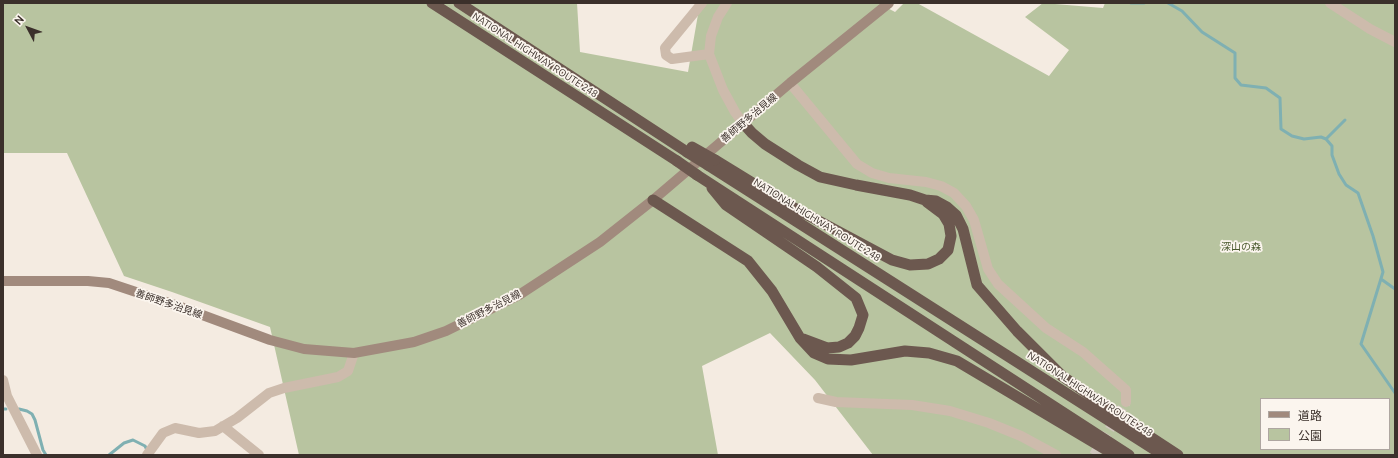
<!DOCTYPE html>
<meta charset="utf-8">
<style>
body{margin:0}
#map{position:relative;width:1398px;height:458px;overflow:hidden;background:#f4ebe1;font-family:Ubuntu,"Noto Sans JP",sans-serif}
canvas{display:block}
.frame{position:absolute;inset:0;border:4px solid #3b302b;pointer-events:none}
.legend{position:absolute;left:1260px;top:398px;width:130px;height:52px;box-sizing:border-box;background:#fbf5ee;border:1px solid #aea6a0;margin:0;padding:5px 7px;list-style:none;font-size:12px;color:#3b302b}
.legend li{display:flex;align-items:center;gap:8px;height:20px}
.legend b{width:20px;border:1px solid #aea6a0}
.north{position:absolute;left:8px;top:8px;width:40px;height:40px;-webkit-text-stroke:3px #fbf5ee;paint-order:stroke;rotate:311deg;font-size:11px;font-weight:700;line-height:16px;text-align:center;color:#3b302b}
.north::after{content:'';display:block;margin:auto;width:14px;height:18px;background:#3b302b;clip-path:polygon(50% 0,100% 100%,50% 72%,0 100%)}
</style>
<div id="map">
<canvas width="1398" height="458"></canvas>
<div class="frame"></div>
<ul class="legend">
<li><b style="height:5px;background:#a18a7d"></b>道路</li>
<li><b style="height:11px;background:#b8c4a0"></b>公園</li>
</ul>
<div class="north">N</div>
</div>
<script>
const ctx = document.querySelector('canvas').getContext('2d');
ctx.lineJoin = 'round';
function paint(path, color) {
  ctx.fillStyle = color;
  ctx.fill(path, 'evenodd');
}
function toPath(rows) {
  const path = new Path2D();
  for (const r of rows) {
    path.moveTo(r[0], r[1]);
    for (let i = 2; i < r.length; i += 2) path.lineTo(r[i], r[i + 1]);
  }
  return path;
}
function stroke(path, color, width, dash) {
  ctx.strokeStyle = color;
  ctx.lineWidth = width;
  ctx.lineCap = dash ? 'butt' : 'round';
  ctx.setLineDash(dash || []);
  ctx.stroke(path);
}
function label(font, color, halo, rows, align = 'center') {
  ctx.font = font + ' Ubuntu,"Noto Sans JP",sans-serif';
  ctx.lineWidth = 3.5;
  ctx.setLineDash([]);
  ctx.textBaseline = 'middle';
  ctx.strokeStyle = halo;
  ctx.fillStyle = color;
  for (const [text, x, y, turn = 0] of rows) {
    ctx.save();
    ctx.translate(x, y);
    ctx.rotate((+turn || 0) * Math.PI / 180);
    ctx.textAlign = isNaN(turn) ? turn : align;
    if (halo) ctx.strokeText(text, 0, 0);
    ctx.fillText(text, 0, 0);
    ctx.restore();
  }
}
paint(toPath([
 [3,3,577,3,580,52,688,72,700,3,878,3,895,12,904,3,917,3,1049,76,1069,50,1025,17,1043,3,1103,8,1105,3,1395,3,1395,455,873,455,815,380,770,333,702,366,718,455,299,455,270,327,172,292,124,276,67,153,3,153],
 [1261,399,1389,399,1389,449,1261,449]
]), '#b8c4a0');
stroke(toPath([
 [1131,3,1144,3],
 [1168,3,1182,11,1202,32,1235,53,1235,78,1241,85,1266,88,1280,98,1281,129,1292,136,1304,139,1321,137,1326,139,1332,146,1332,155,1339,174,1346,185,1358,193,1373,236,1383,272,1361,344,1395,393],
 [1326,139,1345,120],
 [1381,279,1395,289],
 [3,409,6,409],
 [19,409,27,411,32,414,35,420,43,450,46,455],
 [109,455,124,443,133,440,145,446,148,452]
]), '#7fb0b2', 3);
stroke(toPath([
 [1094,455,1126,402]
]), '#cfc6bd', 10, [10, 5]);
stroke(toPath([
 [702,3,665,48,666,55,672,59,709,54],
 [727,3,718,17,711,36,709,54,723,90,735,112,743,123],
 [790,83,857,164,872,173,889,178,926,182,941,186,954,193,966,206,974,220,988,269,998,284,1046,328,1083,352,1126,390,1126,402],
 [3,380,7,396,37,455],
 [818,398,836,402,912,405,950,411,989,423,1021,436,1056,455],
 [223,426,259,455],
 [147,455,163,433,175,428,199,433,215,431,237,418,269,393,284,388,338,377,348,371,354,353]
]), '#cdbbac', 10);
stroke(toPath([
 [1330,3,1370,29,1395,42]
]), '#cdbbac', 10);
stroke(toPath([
 [3,281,88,281,109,283,178,306,270,340,304,349,354,353,414,342,446,331,519,295,600,242,653,200,790,83,889,3]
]), '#a18a7d', 10);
stroke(toPath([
 [432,3,677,161],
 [459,3,687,152],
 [743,123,752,133,765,144,798,165,820,177,856,185,910,195,925,200,936,201,947,207,956,215,963,229,977,285,1017,331,1062,376,1149,436,1178,455],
 [715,160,785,203,892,260,910,265,928,264,939,259,948,250,951,236,949,224,943,214,927,202],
 [708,165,1163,455],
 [697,175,1129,455],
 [712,188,726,205,817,267,856,298,863,315,859,328,855,336,848,343,839,347,827,348,803,339],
 [653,200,748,261,772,291,800,338,814,353,828,359,851,360,905,351,929,353,957,361,1115,455]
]), '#6c584f', 11);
stroke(toPath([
 [692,147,715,160],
 [687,152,708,165],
 [677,161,697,175]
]), '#6c584f', 11);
label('10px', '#3b302b', '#fbf5ee', [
 ["NATIONAL HIGHWAY ROUTE 248",535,55,33],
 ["善師野多治見線",749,118,-40],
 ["NATIONAL HIGHWAY ROUTE 248",817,220,32],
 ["善師野多治見線",169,304,19],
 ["善師野多治見線",489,309,-27],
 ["NATIONAL HIGHWAY ROUTE 248",1090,394,33]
]);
label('10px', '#4a5a2e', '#fbf5ee', [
 ["深山の森",1241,247]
]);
</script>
